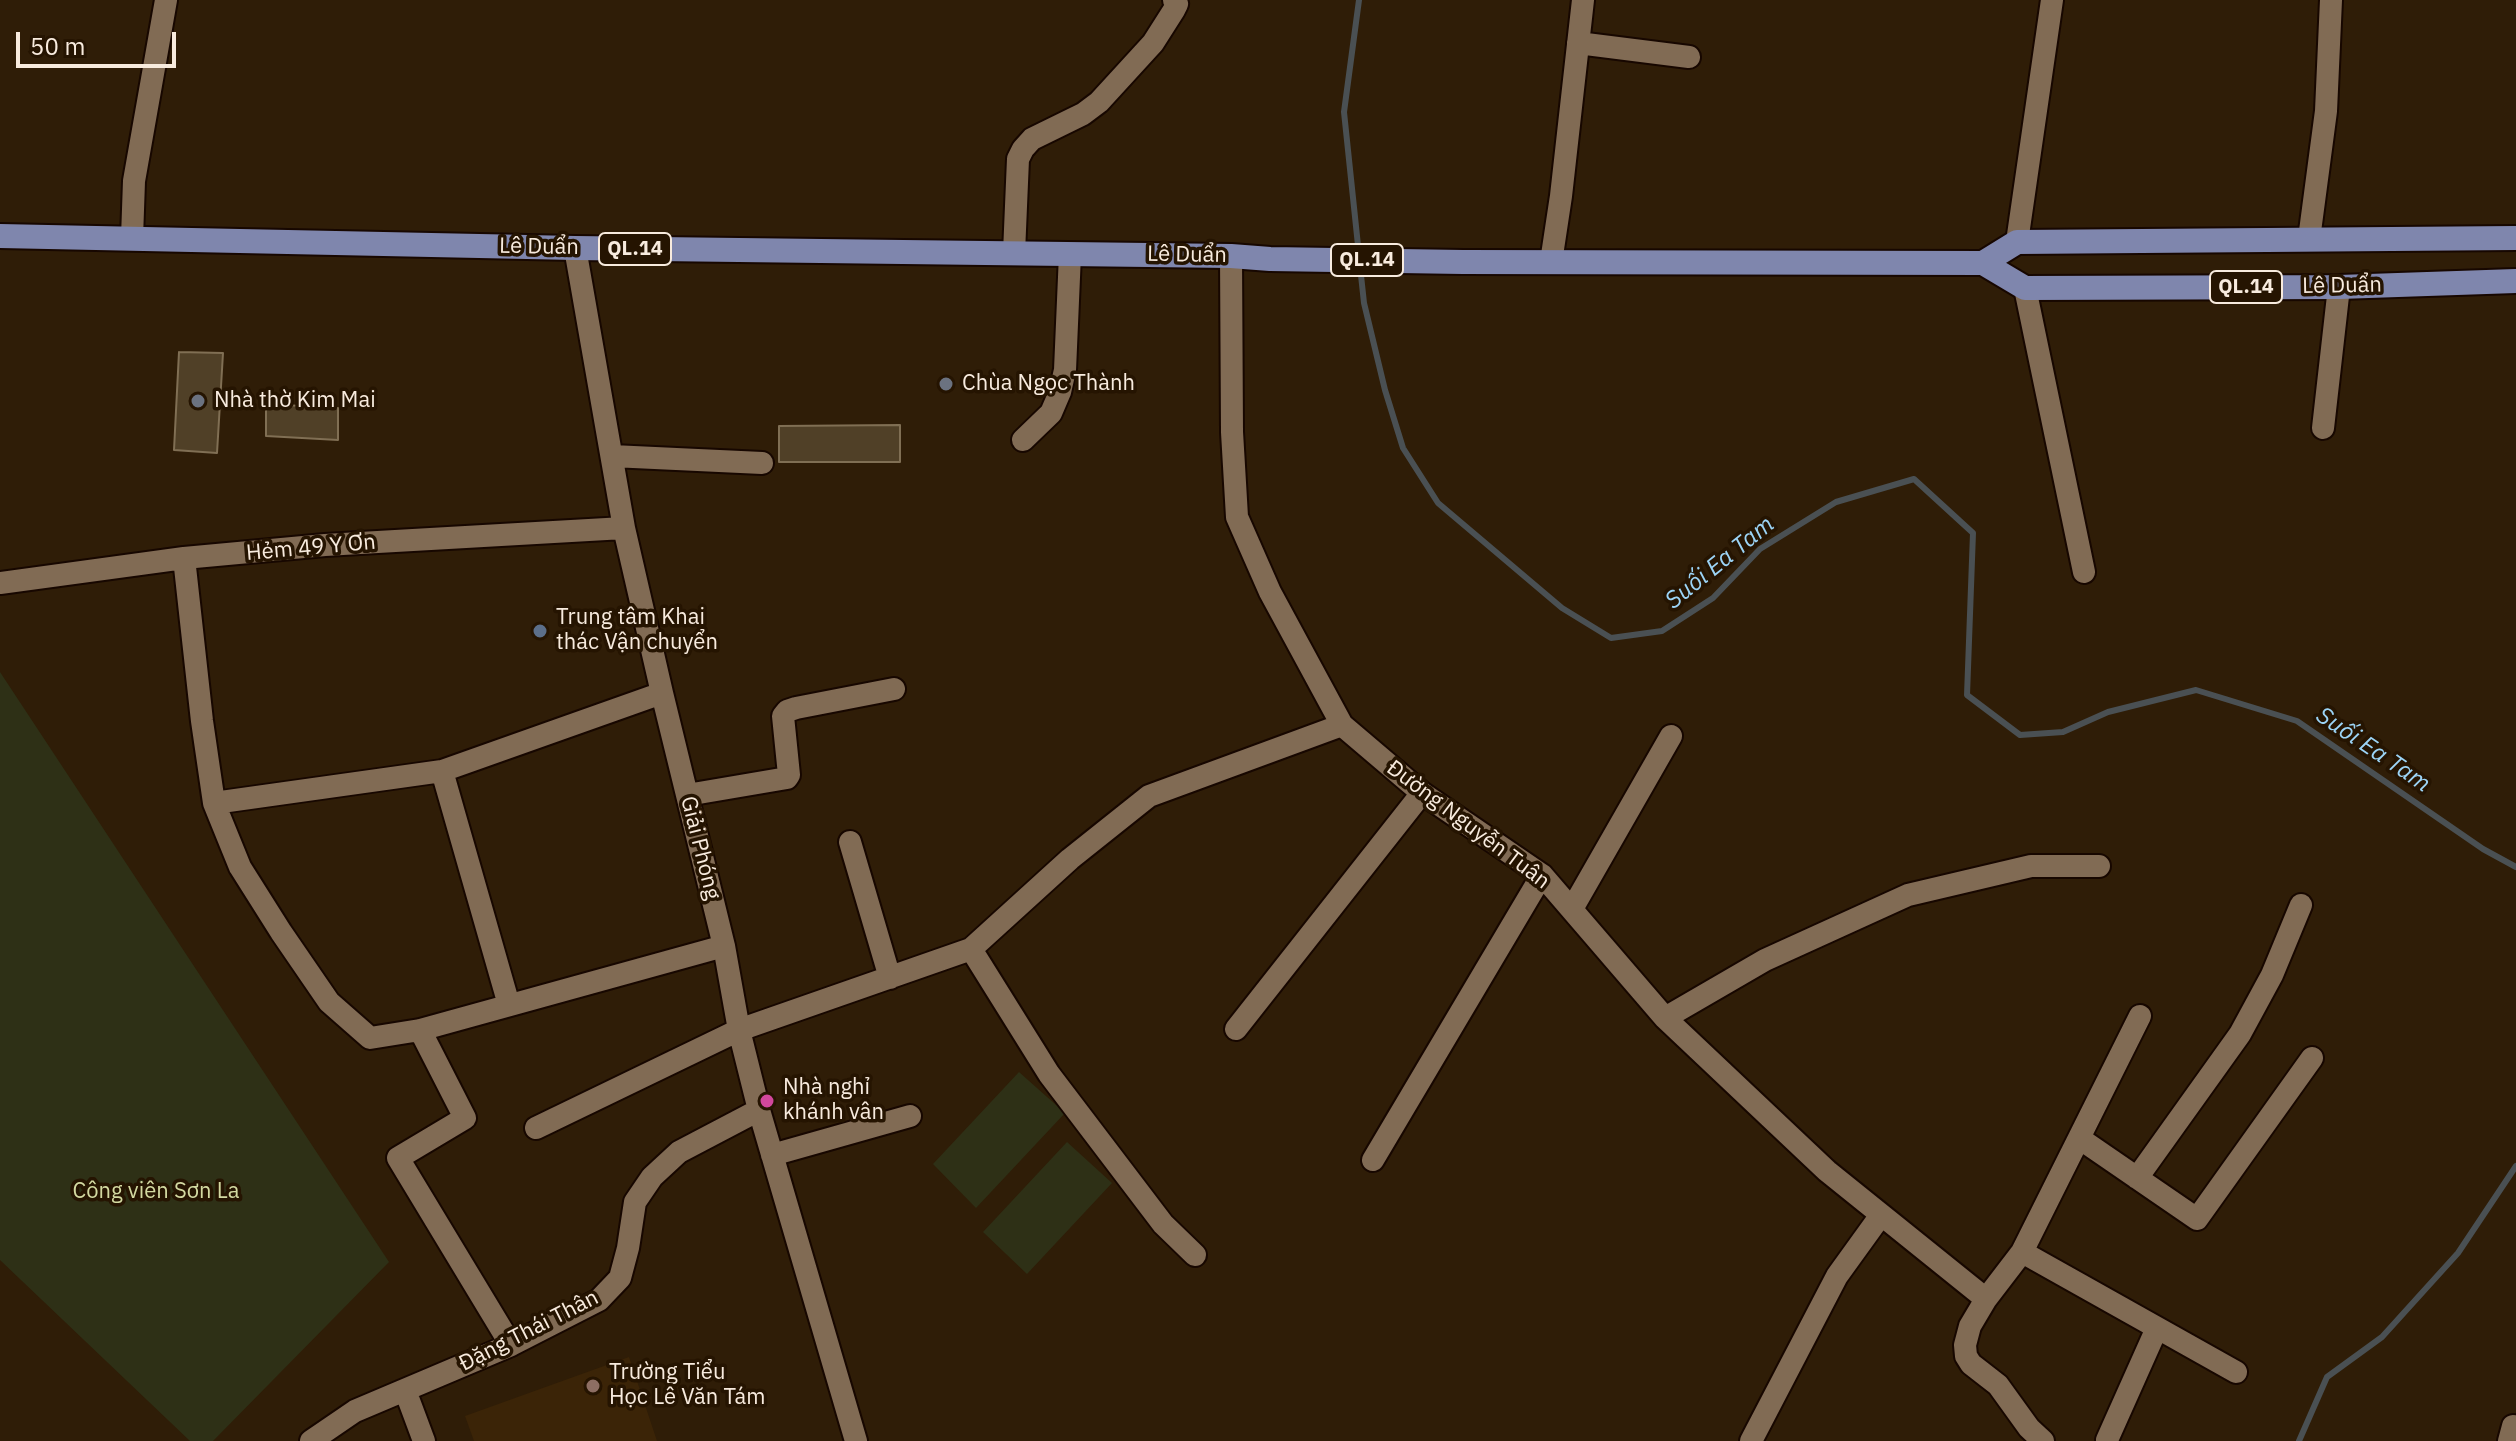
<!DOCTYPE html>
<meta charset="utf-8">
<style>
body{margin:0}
#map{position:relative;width:2516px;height:1441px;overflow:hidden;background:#2f1d07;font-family:"IBM Plex Sans",sans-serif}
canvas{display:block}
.scale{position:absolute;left:16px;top:32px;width:160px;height:36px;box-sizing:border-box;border:4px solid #f8ebde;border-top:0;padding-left:10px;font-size:24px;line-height:28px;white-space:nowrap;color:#f8ebde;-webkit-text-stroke:6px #251401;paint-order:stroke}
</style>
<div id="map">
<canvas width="2516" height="1441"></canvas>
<div class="scale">50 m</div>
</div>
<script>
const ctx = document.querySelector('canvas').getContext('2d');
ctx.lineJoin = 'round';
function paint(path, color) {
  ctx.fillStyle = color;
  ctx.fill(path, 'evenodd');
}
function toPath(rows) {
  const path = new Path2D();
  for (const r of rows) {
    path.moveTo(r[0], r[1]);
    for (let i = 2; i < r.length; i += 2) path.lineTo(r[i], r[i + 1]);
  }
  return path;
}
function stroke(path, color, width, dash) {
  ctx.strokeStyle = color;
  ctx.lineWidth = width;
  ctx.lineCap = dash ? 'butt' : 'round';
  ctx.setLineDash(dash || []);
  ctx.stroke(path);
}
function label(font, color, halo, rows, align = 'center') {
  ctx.font = font + ' "IBM Plex Sans",sans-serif';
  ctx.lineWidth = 7;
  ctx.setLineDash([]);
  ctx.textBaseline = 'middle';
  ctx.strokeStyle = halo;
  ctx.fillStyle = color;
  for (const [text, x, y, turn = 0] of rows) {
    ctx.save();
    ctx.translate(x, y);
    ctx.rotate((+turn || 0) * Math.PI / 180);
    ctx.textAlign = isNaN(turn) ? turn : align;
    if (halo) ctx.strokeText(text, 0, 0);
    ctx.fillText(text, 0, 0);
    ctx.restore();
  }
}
paint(toPath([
 [629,1357,657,1441,474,1441,465,1416]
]), '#3b2407');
paint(toPath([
 [0,672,389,1262,213,1441,190,1441,0,1260],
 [1019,1072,1065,1113,976,1208,933,1164],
 [1067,1142,1112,1183,1027,1274,983,1232]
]), '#2e3016');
stroke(toPath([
 [1359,255,1344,112,1359,0],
 [1360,266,1364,303,1385,390,1403,448,1438,503,1562,608,1611,638,1662,631,1713,598,1760,549,1836,502,1914,479,1973,533,1967,695,2020,735,2063,732,2108,712,2196,690,2297,721,2483,849,2516,867],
 [2299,1441,2327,1377,2382,1337,2458,1253,2516,1166]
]), '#4a5053', 6);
const building = toPath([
 [179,352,223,353,217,453,174,450,179,352],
 [266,404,338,408,338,440,266,436,266,404],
 [900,425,900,462,779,462,779,426,900,425]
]);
paint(building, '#504027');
stroke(building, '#806f54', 2);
const minor = toPath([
 [1578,43,1689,57],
 [132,238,134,181,166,0],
 [2309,239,2326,111,2331,0],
 [2017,242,2052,0],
 [575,248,624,528,662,693,724,946,739,1030,759,1110,856,1441],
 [1014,253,1018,159,1023,149,1032,139,1083,114,1099,102,1153,43,1174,10,1177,4,1174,0],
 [1231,256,1232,432,1237,517,1270,592,1342,725,1422,793,1542,875,1665,1018,1827,1171,1986,1299],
 [1551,262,1561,196,1583,0],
 [2025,288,2084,572],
 [2323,428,2339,287],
 [1023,440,1051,413,1060,392,1065,370,1070,254],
 [612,456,762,463],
 [184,558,202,721,214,803,240,867,281,932,329,1002,370,1038,420,1030,724,946],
 [0,583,184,558,325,545,624,528],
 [442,771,509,1005],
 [687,795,787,778,789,775,783,716,787,711,796,708,894,689],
 [214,803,442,771,662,693],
 [850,842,890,978],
 [1572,909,1671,736],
 [971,949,1049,1074,1163,1224,1195,1255],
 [1665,1018,1765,960,1908,895,2031,866,2099,866],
 [1236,1029,1422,793],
 [420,1030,465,1118,398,1158,511,1345],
 [536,1128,739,1030,971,949,1070,859,1149,796,1342,725],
 [2079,1138,2197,1219,2312,1058],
 [772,1155,910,1116],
 [1373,1160,1542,875],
 [2137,1178,2240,1034,2272,975,2301,905],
 [2022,1252,2236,1372],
 [405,1390,424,1441],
 [2107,1440,2157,1328],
 [311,1441,355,1411,511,1345,599,1300,620,1278,628,1248,635,1202,652,1177,679,1152,759,1110],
 [1751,1441,1837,1276,1881,1215],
 [2043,1441,2029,1428,1998,1385,1971,1364,1966,1356,1965,1345,1970,1326,1986,1299,2022,1252,2140,1016],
 [2509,1441,2513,1426,2516,1427]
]);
const major = toPath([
 [0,236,575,248,1231,256,1270,259,1463,262,1983,263,2025,288,2339,287,2516,281],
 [1983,263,2017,242,2516,238]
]);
stroke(minor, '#170700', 26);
stroke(major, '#170700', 28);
stroke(minor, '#816b54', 22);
stroke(major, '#7f86ad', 24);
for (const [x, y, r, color] of [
 [946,384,8,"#6b7280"],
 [198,401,8,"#6b7280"],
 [540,631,8,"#5c6f8a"],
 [767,1101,8,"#d1479c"],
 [593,1386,8,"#8d6e63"]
]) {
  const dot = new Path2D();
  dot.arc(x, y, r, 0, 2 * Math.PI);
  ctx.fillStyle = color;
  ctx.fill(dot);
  stroke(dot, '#251401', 3);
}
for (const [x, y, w] of [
 [635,249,72],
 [1367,260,72],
 [2246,287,72]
]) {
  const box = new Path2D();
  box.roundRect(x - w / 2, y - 16, w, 32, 6);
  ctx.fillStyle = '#251401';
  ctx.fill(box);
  stroke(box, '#f8ebde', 2);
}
label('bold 20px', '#f8ebde', null, [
 ["QL.14",635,249],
 ["QL.14",1367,260],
 ["QL.14",2246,287]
]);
label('22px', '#f8ebde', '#251401', [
 ["Lê Duẩn",539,247,1],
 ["Lê Duẩn",1187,255,1],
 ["Lê Duẩn",2342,286,-1],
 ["Hẻm 49 Y Ơn",311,548,-5],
 ["Đường Nguyễn Tuân",1468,825,37],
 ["Giải Phóng",700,848,76],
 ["Đặng Thái Thân",529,1331,-27]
]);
label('22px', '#f8ebde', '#251401', [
 ["Chùa Ngọc Thành",962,384],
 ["Nhà thờ Kim Mai",214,401],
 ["Trung tâm Khai",556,618],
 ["thác Vận chuyển",556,643],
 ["Nhà nghỉ",783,1088],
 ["khánh vân",783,1113],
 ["Trường Tiểu",609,1373],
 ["Học Lê Văn Tám",609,1398]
], 'left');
label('22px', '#d3d9a1', '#251401', [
 ["Công viên Sơn La",156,1192]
]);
label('italic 24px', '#9cd4f6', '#251401', [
 ["Suối Ea Tam",1720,563,-39],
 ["Suối Ea Tam",2373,750,34]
]);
</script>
